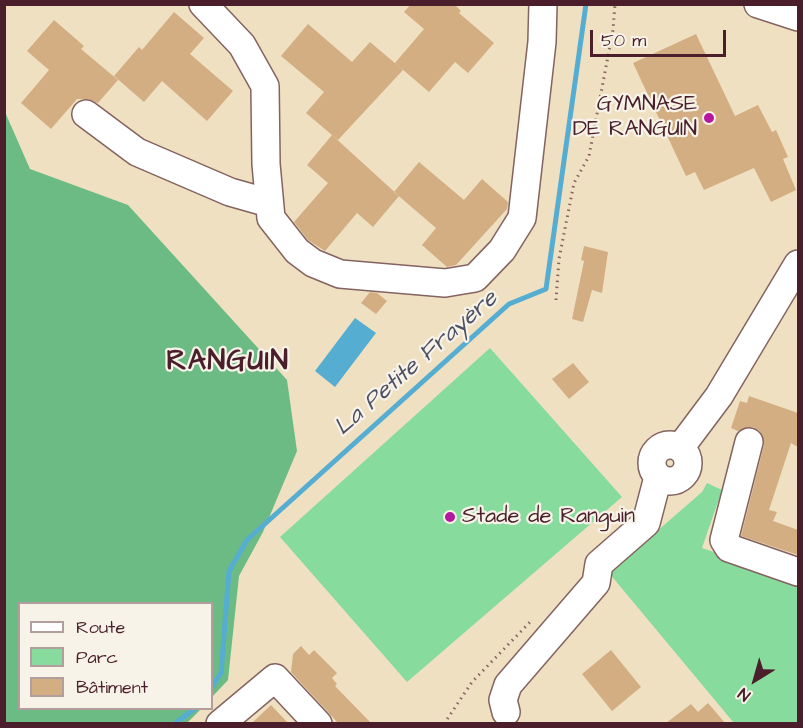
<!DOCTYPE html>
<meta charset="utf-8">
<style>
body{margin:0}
#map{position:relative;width:803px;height:728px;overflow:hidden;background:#efe0c2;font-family:"Architects Daughter",sans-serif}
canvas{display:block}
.frame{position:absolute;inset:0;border:6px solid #4a1f2b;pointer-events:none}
.legend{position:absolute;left:18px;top:602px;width:195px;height:108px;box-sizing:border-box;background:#f7f3e8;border:2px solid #b29e9c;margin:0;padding:8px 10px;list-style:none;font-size:18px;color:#4a1f2b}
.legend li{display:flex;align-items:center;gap:12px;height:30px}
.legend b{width:30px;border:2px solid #b29e9c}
.north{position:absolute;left:725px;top:650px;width:60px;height:60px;-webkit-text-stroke:4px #f7f3e8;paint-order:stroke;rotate:217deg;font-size:16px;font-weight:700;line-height:24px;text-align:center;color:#4a1f2b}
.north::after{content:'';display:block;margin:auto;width:21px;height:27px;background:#4a1f2b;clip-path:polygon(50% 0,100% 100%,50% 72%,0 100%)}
.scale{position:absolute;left:590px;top:30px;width:136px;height:27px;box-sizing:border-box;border:3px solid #4a1f2b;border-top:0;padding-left:8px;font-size:18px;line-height:21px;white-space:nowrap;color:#4a1f2b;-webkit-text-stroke:4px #f7f3e8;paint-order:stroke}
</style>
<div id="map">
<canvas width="803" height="728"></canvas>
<div class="frame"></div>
<ul class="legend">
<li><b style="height:8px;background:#fff"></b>Route</li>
<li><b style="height:16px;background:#86db9d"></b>Parc</li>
<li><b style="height:16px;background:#d4ae83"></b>Bâtiment</li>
</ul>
<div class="north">N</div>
<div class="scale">50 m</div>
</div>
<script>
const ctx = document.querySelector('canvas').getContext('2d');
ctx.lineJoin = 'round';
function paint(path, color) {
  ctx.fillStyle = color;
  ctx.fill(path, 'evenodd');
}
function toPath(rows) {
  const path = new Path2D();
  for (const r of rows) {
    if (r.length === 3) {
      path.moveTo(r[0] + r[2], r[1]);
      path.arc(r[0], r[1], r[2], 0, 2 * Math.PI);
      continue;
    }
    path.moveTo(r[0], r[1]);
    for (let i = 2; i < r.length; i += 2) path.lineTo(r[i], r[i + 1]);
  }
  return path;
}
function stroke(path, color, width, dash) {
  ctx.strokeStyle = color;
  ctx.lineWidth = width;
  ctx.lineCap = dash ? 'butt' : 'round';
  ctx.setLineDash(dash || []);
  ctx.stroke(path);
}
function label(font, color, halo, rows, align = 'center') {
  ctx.font = font + ' "Architects Daughter",sans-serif';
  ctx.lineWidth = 4.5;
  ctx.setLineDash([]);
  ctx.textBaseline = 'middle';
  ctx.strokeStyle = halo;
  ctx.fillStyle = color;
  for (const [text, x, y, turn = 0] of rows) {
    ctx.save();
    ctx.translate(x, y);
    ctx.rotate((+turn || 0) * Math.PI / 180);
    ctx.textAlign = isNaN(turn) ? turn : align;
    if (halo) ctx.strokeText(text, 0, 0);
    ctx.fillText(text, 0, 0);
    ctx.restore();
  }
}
paint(toPath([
 [490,348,622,497,407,682,280,537],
 [707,483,722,490,702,548,798,580,798,723,734,723,609,573,702,492]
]), '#86db9d');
paint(toPath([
 [5,112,30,169,128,205,287,380,297,451,263,532,239,576,228,680,212,697,212,604,20,604,20,708,201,709,187,723,5,723]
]), '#6cbb84');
paint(toPath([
 [355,318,376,333,335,387,315,371]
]), '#55add2');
stroke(toPath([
 [212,687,221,673,229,571,247,540,509,304,546,289,586,4],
 [174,724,196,708]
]), '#55add2', 5);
paint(toPath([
 [411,4,454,4,461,11,459,13,494,43,468,73,455,62,429,92,395,63,424,29,404,12],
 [174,12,204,38,190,54,233,91,207,121,162,81,144,102,114,76,139,47,142,50],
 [54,20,84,46,81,49,118,80,98,103,88,99,77,99,51,129,21,103,49,70,27,51],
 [308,24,352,62,370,42,403,70,338,140,306,113,324,92,281,56],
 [696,34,735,116,758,105,772,132,776,130,788,157,783,159,796,190,771,202,754,168,704,190,695,172,686,176,633,63],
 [332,135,399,196,373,227,357,213,325,251,308,240,294,222,328,183,307,165],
 [419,162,464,200,482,179,508,202,507,209,456,265,447,267,422,245,436,228,394,192],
 [584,246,608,252,602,293,592,290,583,322,572,319,584,261,581,260],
 [370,292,377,293,387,301,376,314,361,303],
 [573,363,589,382,569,399,552,379],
 [749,396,798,413,798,447,791,443,769,510,777,512,773,521,798,530,798,555,741,536,764,445,760,431,753,427,738,431,731,428,740,401,747,403],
 [301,646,309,655,314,650,337,673,332,678,337,684,335,686,371,723,338,723,291,672,293,654],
 [611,650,641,687,612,711,582,674],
 [708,703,725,723,666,723,691,704,698,712],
 [271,705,288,723,252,723]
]), '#d4ae83');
const minor = toPath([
 [203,4,242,45,265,86,266,164,271,218,297,251,313,263,340,274,445,283,475,278,502,250,522,218,542,42,543,4],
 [758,4,798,17],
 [86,114,137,152,230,192,269,203],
 [749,442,724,540,729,548,798,572],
 [670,463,18],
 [680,448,719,396,798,264],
 [506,712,503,700,508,685,596,583,599,564,646,523,658,477],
 [220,724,275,678,318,724]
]);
stroke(minor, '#846360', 30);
stroke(toPath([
 [556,300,559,259,574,183,589,156,613,30,615,4],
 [444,724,472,682,532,620]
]), '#846360', 3, [1.5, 4.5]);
stroke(minor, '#fff', 27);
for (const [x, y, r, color] of [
 [709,118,6,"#b5179e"],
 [450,517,6,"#b5179e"]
]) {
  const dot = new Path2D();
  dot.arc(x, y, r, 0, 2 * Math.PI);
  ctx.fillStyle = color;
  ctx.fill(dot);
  stroke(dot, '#f7f3e8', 2);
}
label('22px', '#4a1f2b', '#f7f3e8', [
 ["GYMNASE",697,105],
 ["DE RANGUIN",697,130],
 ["Stade de Ranguin",462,517,"left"]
], 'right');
label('italic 24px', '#4e5165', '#f7f3e8', [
 ["La Petite Frayère",417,364,-41]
]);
ctx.letterSpacing = '1.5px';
label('bold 28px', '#4a1f2b', '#f7f3e8', [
 ["RANGUIN",228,363]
]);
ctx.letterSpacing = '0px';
</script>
